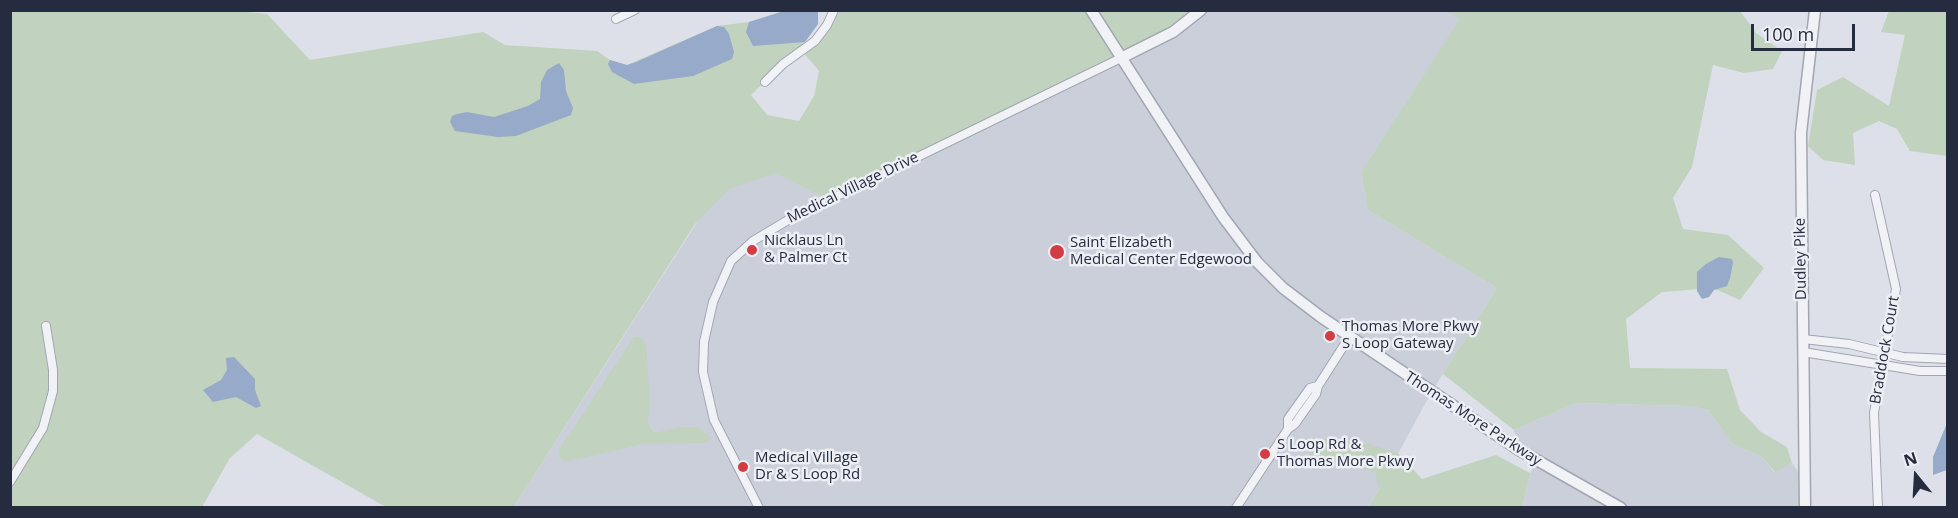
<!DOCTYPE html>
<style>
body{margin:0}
#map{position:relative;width:1958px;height:518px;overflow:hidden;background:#dde0e8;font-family:"Open Sans",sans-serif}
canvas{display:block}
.frame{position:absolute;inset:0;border:12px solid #262c3f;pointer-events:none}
.north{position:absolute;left:1886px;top:446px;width:60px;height:60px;-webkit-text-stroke:4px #edeff5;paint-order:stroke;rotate:342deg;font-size:16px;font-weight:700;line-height:24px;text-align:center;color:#262c3f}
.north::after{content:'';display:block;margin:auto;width:21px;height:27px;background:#262c3f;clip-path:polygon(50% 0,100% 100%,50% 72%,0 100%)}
.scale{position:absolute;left:1751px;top:24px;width:104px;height:27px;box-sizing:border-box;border:3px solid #262c3f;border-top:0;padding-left:8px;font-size:18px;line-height:21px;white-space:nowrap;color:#262c3f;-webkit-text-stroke:4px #edeff5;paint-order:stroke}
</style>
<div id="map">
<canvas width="1958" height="518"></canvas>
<div class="frame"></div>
<div class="north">N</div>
<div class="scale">100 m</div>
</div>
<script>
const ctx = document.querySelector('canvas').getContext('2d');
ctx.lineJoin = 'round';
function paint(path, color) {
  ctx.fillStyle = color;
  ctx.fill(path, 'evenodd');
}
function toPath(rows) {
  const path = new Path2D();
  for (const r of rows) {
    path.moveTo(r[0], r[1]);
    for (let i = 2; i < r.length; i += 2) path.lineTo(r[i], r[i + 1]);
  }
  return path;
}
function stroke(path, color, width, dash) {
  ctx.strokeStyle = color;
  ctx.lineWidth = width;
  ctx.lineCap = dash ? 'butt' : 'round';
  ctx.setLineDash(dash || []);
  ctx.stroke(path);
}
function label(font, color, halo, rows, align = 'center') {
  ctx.font = font + ' "Open Sans",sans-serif';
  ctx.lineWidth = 5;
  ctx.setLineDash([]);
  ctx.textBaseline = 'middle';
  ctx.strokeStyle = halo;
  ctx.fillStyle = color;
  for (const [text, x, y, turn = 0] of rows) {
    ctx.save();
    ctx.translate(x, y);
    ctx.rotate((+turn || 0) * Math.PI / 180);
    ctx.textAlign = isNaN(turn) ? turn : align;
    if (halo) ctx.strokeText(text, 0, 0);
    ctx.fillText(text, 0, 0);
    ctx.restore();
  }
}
paint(toPath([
 [1445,10,1461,19,1361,172,1368,210,1497,288,1431,393,1369,507,513,508,725,179,1201,11],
 [1576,403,1689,406,1708,410,1732,444,1761,456,1774,472,1792,463,1805,481,1805,507,1522,507,1530,473,1537,461,1519,450,1514,430]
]), '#cbcfda');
paint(toPath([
 [226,10,267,14,310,60,483,32,505,45,597,51,610,60,627,65,717,26,749,22,784,11,818,11,818,24,805,42,751,95,767,115,799,121,814,96,819,71,801,50,815,41,834,11,1201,11,1192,19,830,200,775,173,729,189,695,224,513,508,386,507,257,434,230,458,202,507,11,507,10,11],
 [1445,11,1740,11,1756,33,1782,51,1773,69,1744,73,1713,65,1692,167,1673,198,1683,229,1728,235,1764,268,1740,300,1713,288,1662,292,1626,319,1630,368,1727,369,1740,410,1761,432,1787,447,1792,463,1775,472,1761,456,1732,444,1708,410,1689,406,1576,403,1514,430,1443,374,1497,288,1368,210,1361,172,1460,19],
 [1889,11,1947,11,1947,156,1910,151,1897,129,1879,121,1853,133,1855,165,1823,160,1808,146,1817,90,1843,77,1889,106,1905,35,1881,32],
 [634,337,641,337,646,343,650,402,648,424,654,433,682,427,698,427,711,438,706,443,642,444,565,462,560,458,559,450],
 [1305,437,1368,444,1398,453,1422,479,1496,455,1530,473,1522,507,1369,507,1379,489,1375,472,1309,454]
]), '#c1d2be');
paint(toPath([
 [784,11,818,11,818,24,805,42,753,46,746,32,749,22],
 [717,26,724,27,729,34,734,52,732,59,693,76,634,84,612,72,608,64,610,60,627,65,636,62],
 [559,63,564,70,566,91,573,108,571,115,516,136,498,137,455,131,450,122,452,116,457,114,467,112,494,117,528,106,540,99,541,82,547,70],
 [1719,257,1732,259,1733,263,1730,278,1727,286,1714,290,1709,297,1702,299,1697,291,1697,272,1706,264],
 [234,357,255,379,255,390,261,406,256,408,236,397,213,402,203,390,221,380,227,370,226,358],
 [1947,423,1947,470,1933,475,1933,457]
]), '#97aac9');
const minor = toPath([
 [616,19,635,10],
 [765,82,783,64,815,41,827,25,834,10],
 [1875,195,1896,289,1874,413,1878,508],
 [1803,339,1849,344,1903,357,1948,359],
 [1803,352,1920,371,1948,371],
 [1288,429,1288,419,1310,388,1318,386],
 [10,482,43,428,53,391,53,370,46,326],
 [759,508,714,420,703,372,704,342,713,302,731,261,753,241,788,220,1121,58],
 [1236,508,1288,429,1295,424,1316,394,1318,386,1350,336]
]);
const tertiary = toPath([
 [1091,10,1223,217,1257,262,1283,288,1321,317,1519,450,1621,508],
 [1121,58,1173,32,1201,10],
 [1805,508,1801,133,1815,10]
]);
stroke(minor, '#a2a6b2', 10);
stroke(tertiary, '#a2a6b2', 13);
stroke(minor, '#f0f2f6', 8);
stroke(tertiary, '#f0f2f6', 10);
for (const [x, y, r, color] of [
 [752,250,6,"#d23d43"],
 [1057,252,8,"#d23d43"],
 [1330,336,6,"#d23d43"],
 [1265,454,6,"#d23d43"],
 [743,467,6,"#d23d43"]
]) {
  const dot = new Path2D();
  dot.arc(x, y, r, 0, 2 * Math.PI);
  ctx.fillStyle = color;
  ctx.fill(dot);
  stroke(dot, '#edeff5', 2);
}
label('15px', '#262c3f', '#edeff5', [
 ["Medical Village Drive",853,188,-26],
 ["Dudley Pike",1801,259,-91],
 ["Braddock Court",1885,350,-80],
 ["Thomas More Parkway",1473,419,33]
]);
label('15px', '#262c3f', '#edeff5', [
 ["Nicklaus Ln",764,241],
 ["& Palmer Ct",764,258],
 ["Saint Elizabeth",1070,243],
 ["Medical Center Edgewood",1070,260],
 ["Thomas More Pkwy",1342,327],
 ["S Loop Gateway",1342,344],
 ["S Loop Rd &",1277,445],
 ["Thomas More Pkwy",1277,462],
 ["Medical Village",755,458],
 ["Dr & S Loop Rd",755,475]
], 'left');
</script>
